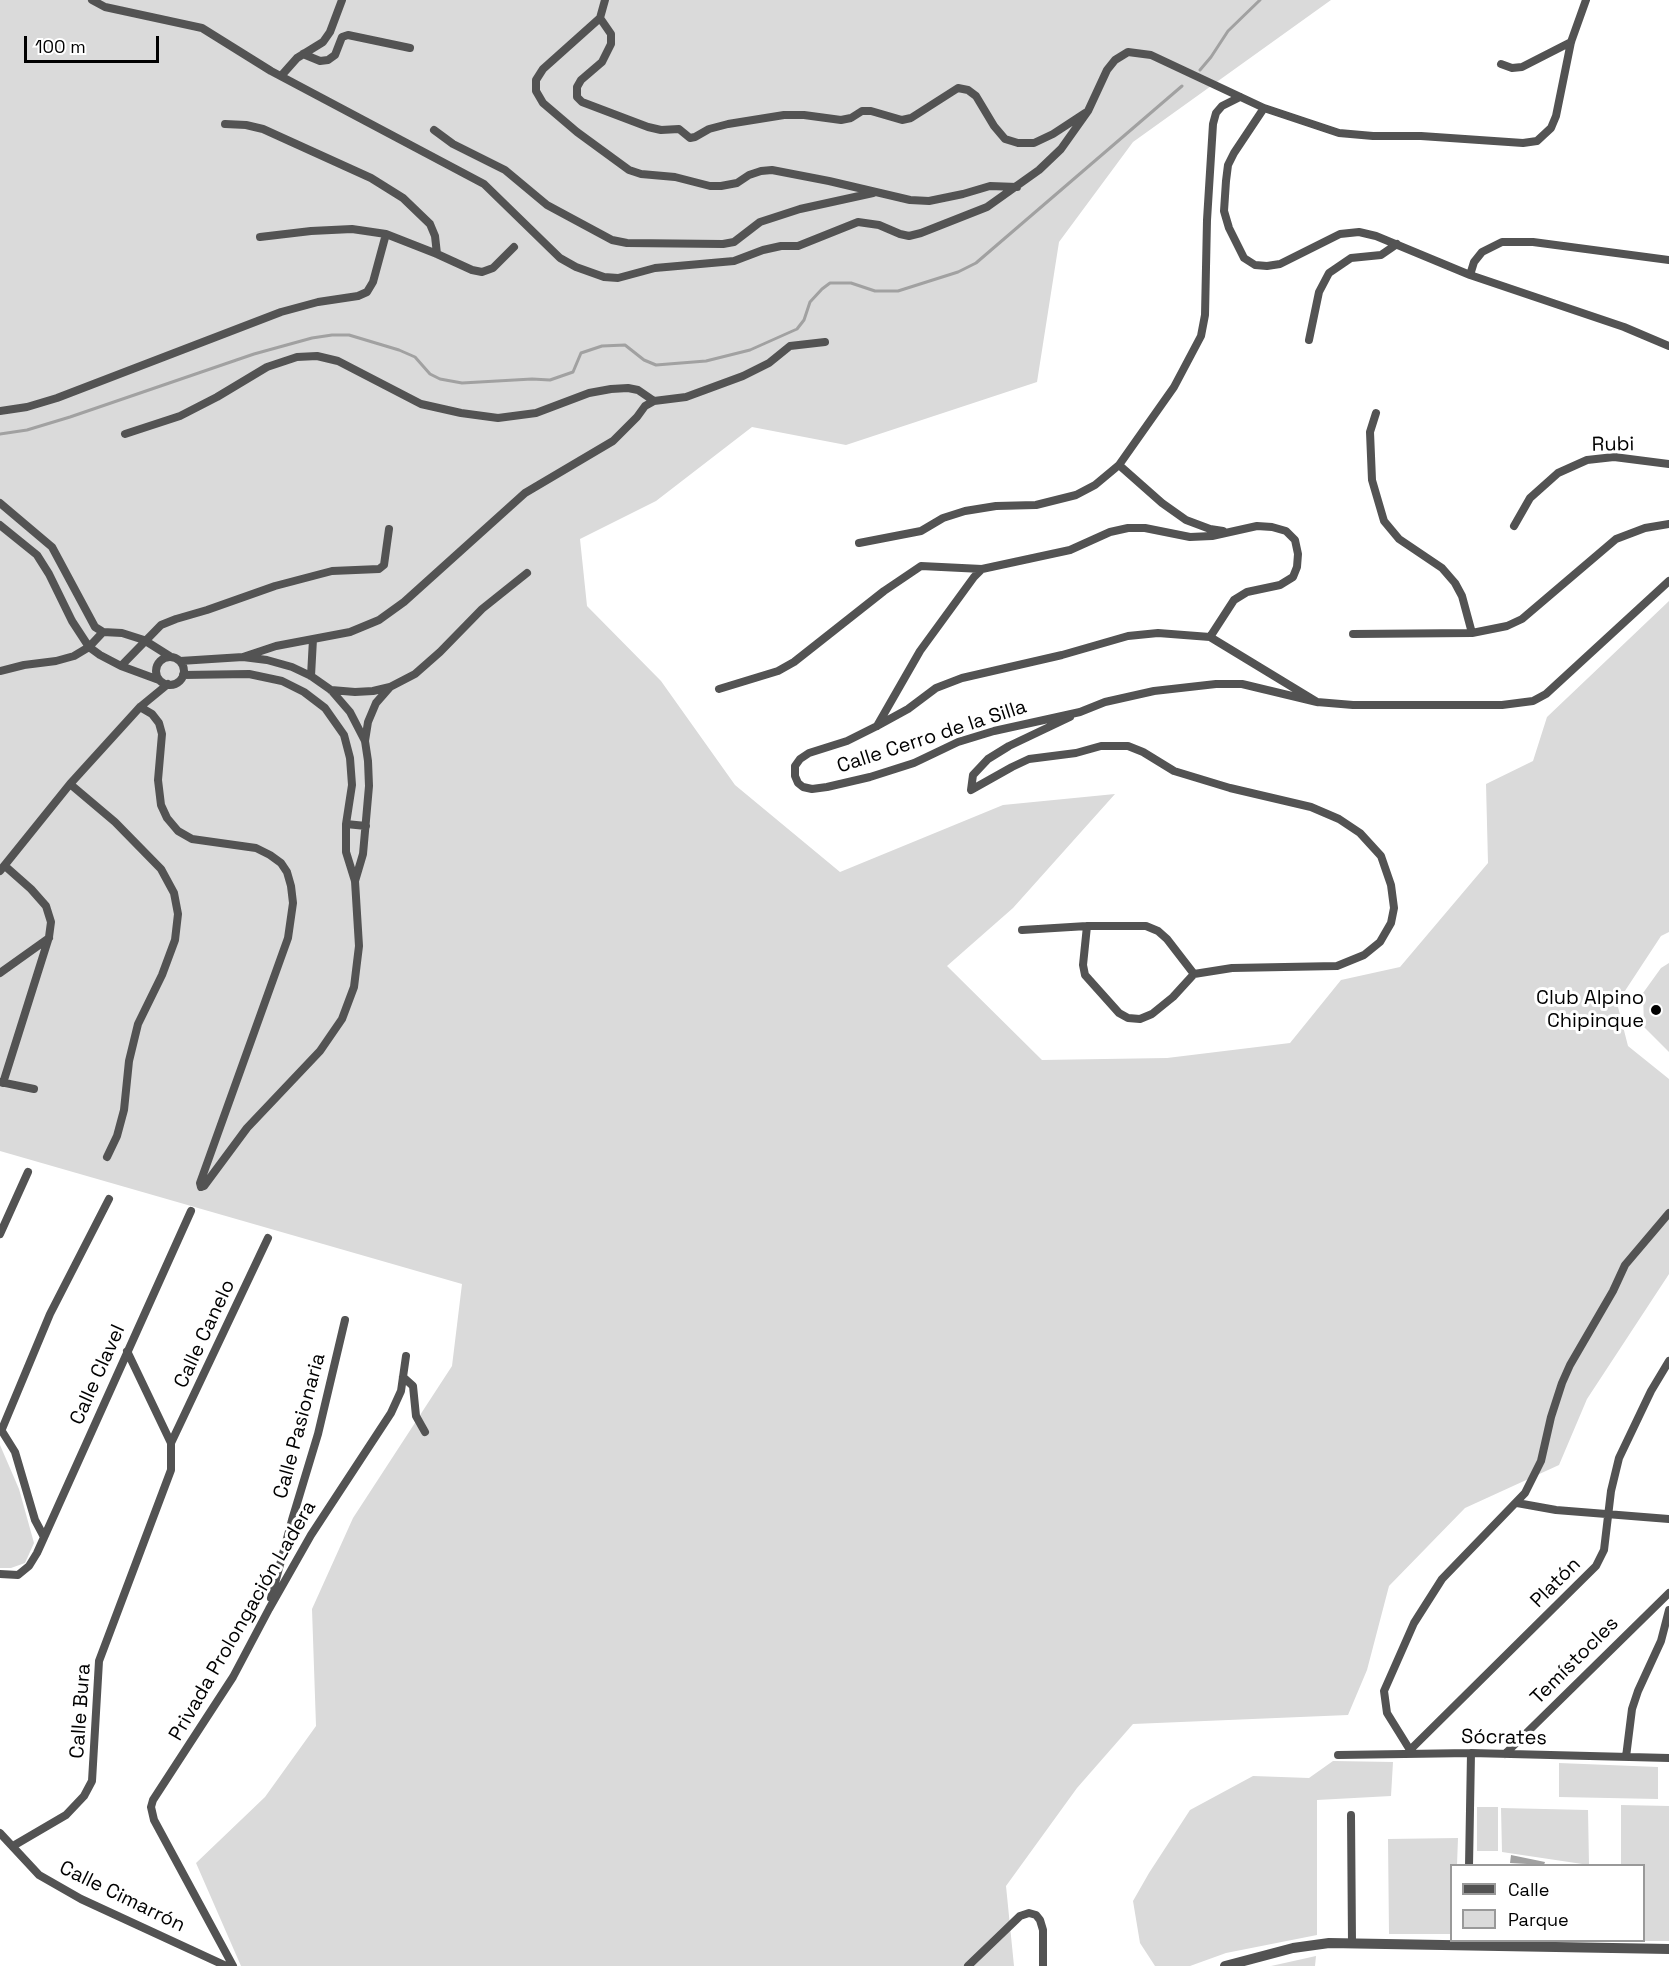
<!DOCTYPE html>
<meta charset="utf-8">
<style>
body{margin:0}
#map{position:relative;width:1669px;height:1966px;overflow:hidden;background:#fff;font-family:"Space Grotesk",sans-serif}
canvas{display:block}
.legend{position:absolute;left:1450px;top:1864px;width:195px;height:78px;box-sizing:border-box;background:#fff;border:2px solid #999;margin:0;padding:8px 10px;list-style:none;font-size:18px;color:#000}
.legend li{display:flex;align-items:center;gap:12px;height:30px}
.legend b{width:30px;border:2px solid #999}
.scale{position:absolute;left:24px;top:36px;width:135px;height:27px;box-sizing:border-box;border:3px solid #000;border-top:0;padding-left:8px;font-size:18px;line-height:21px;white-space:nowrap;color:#000;-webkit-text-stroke:4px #fff;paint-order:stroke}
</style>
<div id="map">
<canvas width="1669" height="1966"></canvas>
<ul class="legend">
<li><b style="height:8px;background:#535353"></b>Calle</li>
<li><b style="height:16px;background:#dadada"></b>Parque</li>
</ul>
<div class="scale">100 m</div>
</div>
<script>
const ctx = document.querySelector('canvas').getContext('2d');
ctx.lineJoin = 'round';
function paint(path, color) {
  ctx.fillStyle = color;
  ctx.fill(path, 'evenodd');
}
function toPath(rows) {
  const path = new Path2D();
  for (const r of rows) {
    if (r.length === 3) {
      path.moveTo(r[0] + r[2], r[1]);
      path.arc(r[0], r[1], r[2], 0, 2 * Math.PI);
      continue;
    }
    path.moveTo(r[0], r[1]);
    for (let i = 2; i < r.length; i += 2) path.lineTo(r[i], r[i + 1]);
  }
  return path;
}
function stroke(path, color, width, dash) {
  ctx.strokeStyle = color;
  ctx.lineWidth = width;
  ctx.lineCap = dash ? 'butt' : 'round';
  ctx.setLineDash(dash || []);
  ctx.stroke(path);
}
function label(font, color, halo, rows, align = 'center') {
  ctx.font = font + ' "Space Grotesk",sans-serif';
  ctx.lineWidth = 6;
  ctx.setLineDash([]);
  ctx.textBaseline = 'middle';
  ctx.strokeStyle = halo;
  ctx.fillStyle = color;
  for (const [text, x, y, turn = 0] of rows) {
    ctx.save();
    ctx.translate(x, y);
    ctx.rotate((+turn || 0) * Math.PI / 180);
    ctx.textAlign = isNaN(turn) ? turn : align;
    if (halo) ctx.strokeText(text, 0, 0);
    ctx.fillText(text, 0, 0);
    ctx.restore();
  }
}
paint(toPath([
 [0,0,1331,0,1133,142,1059,242,1037,382,846,445,752,427,656,501,580,539,587,606,661,681,735,785,840,872,1003,805,1115,794,1013,908,947,966,1042,1060,1167,1058,1290,1043,1341,980,1400,967,1488,863,1486,784,1533,761,1547,717,1669,601,1669,932,1661,936,1617,1003,1628,1046,1669,1079,1669,1274,1587,1399,1559,1465,1465,1508,1389,1586,1367,1670,1348,1715,1133,1724,1077,1788,1006,1886,1014,1966,241,1966,196,1863,265,1797,316,1726,312,1609,353,1518,452,1366,462,1284,0,1151],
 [1669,963,1669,1052,1644,1027,1643,993,1661,968],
 [0,1445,19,1489,34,1543,25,1563,11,1568,0,1568],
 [1333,1761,1393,1762,1391,1796,1317,1800,1317,1935,1226,1953,1190,1966,1155,1966,1140,1943,1133,1901,1149,1873,1190,1810,1253,1776,1309,1778],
 [1559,1763,1658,1767,1658,1799,1559,1797],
 [1621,1805,1669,1806,1669,1941,1636,1941,1644,1940,1644,1866,1621,1865],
 [1477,1807,1498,1807,1498,1851,1477,1851],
 [1501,1808,1588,1810,1589,1865,1502,1852],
 [1458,1838,1457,1865,1452,1866,1451,1934,1389,1934,1388,1839],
 [1316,1956,1315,1966,1271,1966]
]), '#dadada');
paint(toPath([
 [1511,1855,1545,1862,1544,1865,1510,1863]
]), '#a1a1a1');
stroke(toPath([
 [1200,70,1211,57,1228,31,1260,0],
 [0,434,27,430,70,417,254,354,312,338,332,335,349,335,399,350,415,357,430,374,440,379,462,383,532,379,550,380,573,372,581,353,602,346,625,345,644,360,656,365,706,361,750,350,797,329,804,320,810,302,822,289,830,283,851,283,875,291,898,291,958,272,976,263,1182,86]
]), '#a1a1a1', 3);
stroke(toPath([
 [92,0,105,7,202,28,271,71,484,184,560,258,576,267,604,277,618,278,655,268,734,261,763,250,781,246,798,246,858,222,879,225,900,234,909,236,921,233,987,207,1039,170,1061,149,1088,111,1107,70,1115,60,1128,52,1151,55,1264,108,1339,133,1373,136,1421,136,1523,143,1537,141,1551,128,1556,116,1571,42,1586,0],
 [605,0,600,18,543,69,536,80,536,91,543,103,577,132,629,170,641,174,675,177,710,186,721,186,737,183,749,175,761,171,772,170,829,181,910,200,929,201,963,194,990,186,1017,187],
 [600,18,611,34,611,44,602,62,581,80,577,87,577,97,582,102,648,127,661,130,679,129,690,138,695,137,709,129,728,124,784,115,804,115,841,120,851,118,862,111,871,111,902,120,911,118,958,88,968,90,976,96,994,126,1005,139,1018,143,1034,143,1053,134,1085,113],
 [303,54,320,61,328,60,335,55,342,37,348,35,410,48],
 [1501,64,1512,68,1522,67,1571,42],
 [281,76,297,58,323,42,330,32,342,0],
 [1264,108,1234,153,1228,165,1226,181,1224,211,1229,228,1244,258,1255,265,1267,266,1280,264,1340,234,1359,232,1376,236,1470,275,1624,327,1669,346],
 [225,124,246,125,263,129,371,178,403,198,430,224,435,236,437,254],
 [434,130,453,144,505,170,547,205,612,240,627,243,723,244,734,242,760,222,800,209,873,193],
 [260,237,311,231,352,229,386,234,437,254,472,270,482,272,493,268,514,247],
 [1470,275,1474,262,1482,252,1502,242,1533,242,1669,260],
 [1309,340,1319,292,1329,273,1351,258,1381,255,1397,244],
 [0,411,27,407,57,398,281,312,318,302,358,296,367,292,373,282,386,234],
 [1376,413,1370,432,1372,480,1384,521,1399,539,1442,568,1455,583,1462,596,1472,633],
 [125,434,180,416,217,397,267,367,297,357,317,356,338,361,421,404,461,413,498,418,536,413,589,393,611,389,628,388,638,390,654,401],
 [1119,465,1162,503,1186,520,1210,529,1223,531],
 [0,503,52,547,95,627,103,632,122,633,144,640,171,657],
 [0,525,37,555,49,574,72,621,89,647,100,655,121,666,159,680],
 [1514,526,1530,498,1558,473,1587,460,1614,457,1669,464],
 [859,543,921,531,943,518,965,511,996,506,1036,505,1076,495,1095,485,1119,465,1174,387,1201,336,1205,315,1207,220,1213,124,1216,113,1222,106,1240,97],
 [1353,634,1472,633,1507,626,1522,619,1616,539,1645,528,1669,524],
 [243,657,276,646,350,632,379,620,404,602,525,493,613,441,637,417,645,406,654,401,686,397,743,376,769,363,790,346,825,342],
 [170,671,14],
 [180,661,243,657,267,660,292,667,311,676,331,690,350,712,365,741,368,761,369,786,363,854,355,881],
 [121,666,161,625,176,619,207,610,275,586,332,571,379,569,384,565,389,529],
 [0,671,24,665,56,661,74,656,89,647,103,632],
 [183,675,249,674,282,681,304,692,325,708,344,735,350,758,352,785,346,824,346,852,355,881,359,946,354,987,342,1019,320,1051,247,1128,204,1186,201,1187],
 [311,676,313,639],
 [719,689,778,671,794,662,884,591,921,566,982,569],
 [331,690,355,692,373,691,390,687,415,674,440,652,482,609,527,573],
 [1317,702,1210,637,1158,633,1128,636,1062,655,962,678,936,688,908,709,877,726,847,741,809,753,800,759,795,766,795,776,798,783,803,787,812,789,827,787,870,777,914,763,958,742,994,731,1080,712,1105,702,1154,691,1216,684,1242,684,1317,702,1353,705,1502,705,1533,701,1546,694,1669,581],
 [140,707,152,714,159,723,162,734,158,780,161,805,167,818,178,831,192,839,256,848,270,855,281,863,287,872,291,886,293,903,288,938,200,1183,201,1187],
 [877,726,920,651,974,577,982,569,1070,550,1110,532,1128,528,1145,528,1190,537,1212,536,1257,526,1272,527,1286,531,1295,540,1298,554,1297,567,1293,577,1280,585,1247,592,1234,600,1210,637],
 [365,741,368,722,376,703,390,687],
 [70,784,115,822,161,869,174,893,178,914,175,940,162,975,138,1024,129,1061,124,1110,117,1136,107,1157],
 [346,824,366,826],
 [0,871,70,784,140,707,168,684],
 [1087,926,1083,965,1085,975,1119,1013,1128,1018,1140,1019,1152,1014,1173,997,1194,974],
 [1022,930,1087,926,1146,926,1158,931,1167,939,1194,974,1232,968,1337,966,1364,955,1380,942,1391,923,1394,908,1391,885,1381,856,1360,833,1339,819,1311,807,1230,788,1174,771,1143,752,1128,746,1101,746,1076,753,1029,759,1012,767,971,790,973,775,988,759,1009,746,1070,717],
 [0,973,49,938],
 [0,1082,34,1089],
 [3,1083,49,937,51,922,46,906,31,889,5,866],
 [0,1234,28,1172],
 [403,1377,413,1386,416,1416,425,1432],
 [0,1428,15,1452,35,1520,43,1535],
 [2,1429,50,1314,109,1199],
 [171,1443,268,1238],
 [1517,1503,1556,1510,1669,1519],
 [0,1574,18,1575,29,1566,37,1553,191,1211],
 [271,1598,292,1520,318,1434,345,1320],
 [1410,1750,1387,1713,1384,1691,1414,1623,1442,1579,1525,1493,1541,1461,1551,1417,1562,1383,1570,1365,1613,1291,1625,1265,1669,1213],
 [1410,1753,1410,1750,1596,1566,1604,1550,1611,1491,1619,1458,1651,1391,1669,1361],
 [1505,1754,1669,1593],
 [1338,1755,1471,1753,1669,1758],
 [1626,1757,1632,1709,1638,1691,1661,1641,1669,1610],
 [1351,1815,1352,1943],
 [0,1833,39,1875,81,1899,226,1966],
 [13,1846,66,1815,84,1796,92,1781,99,1661,171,1470,171,1443,127,1351],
 [1469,1866,1471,1753],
 [233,1966,154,1820,151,1807,153,1800,233,1677,269,1609,311,1535,391,1413,401,1391,406,1356],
 [968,1966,1020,1916,1029,1913,1036,1915,1040,1920,1043,1930,1043,1966]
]), '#535353', 8);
stroke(toPath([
 [1225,1966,1293,1948,1329,1943,1669,1949]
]), '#535353', 10);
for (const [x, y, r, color] of [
 [1656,1010,6,"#000"]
]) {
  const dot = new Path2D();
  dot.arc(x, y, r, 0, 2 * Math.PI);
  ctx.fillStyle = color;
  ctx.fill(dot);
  stroke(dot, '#fff', 2);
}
label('20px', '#000', '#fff', [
 ["Rubi",1613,445,-1],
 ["Calle Cerro de la Silla",932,737,-18],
 ["Calle Canelo",205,1334,-65],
 ["Calle Clavel",98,1375,-66],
 ["Calle Pasionaria",300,1426,-75],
 ["Platón",1556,1583,-45],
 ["Privada Prolongación Ladera",243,1621,-60],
 ["Temístocles",1575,1661,-45],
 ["Calle Bura",81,1711,-86],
 ["Sócrates",1504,1738,1],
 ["Calle Cimarrón",122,1897,26]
]);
label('20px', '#000', '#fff', [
 ["Club Alpino",1644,999],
 ["Chipinque",1644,1022]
], 'right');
</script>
